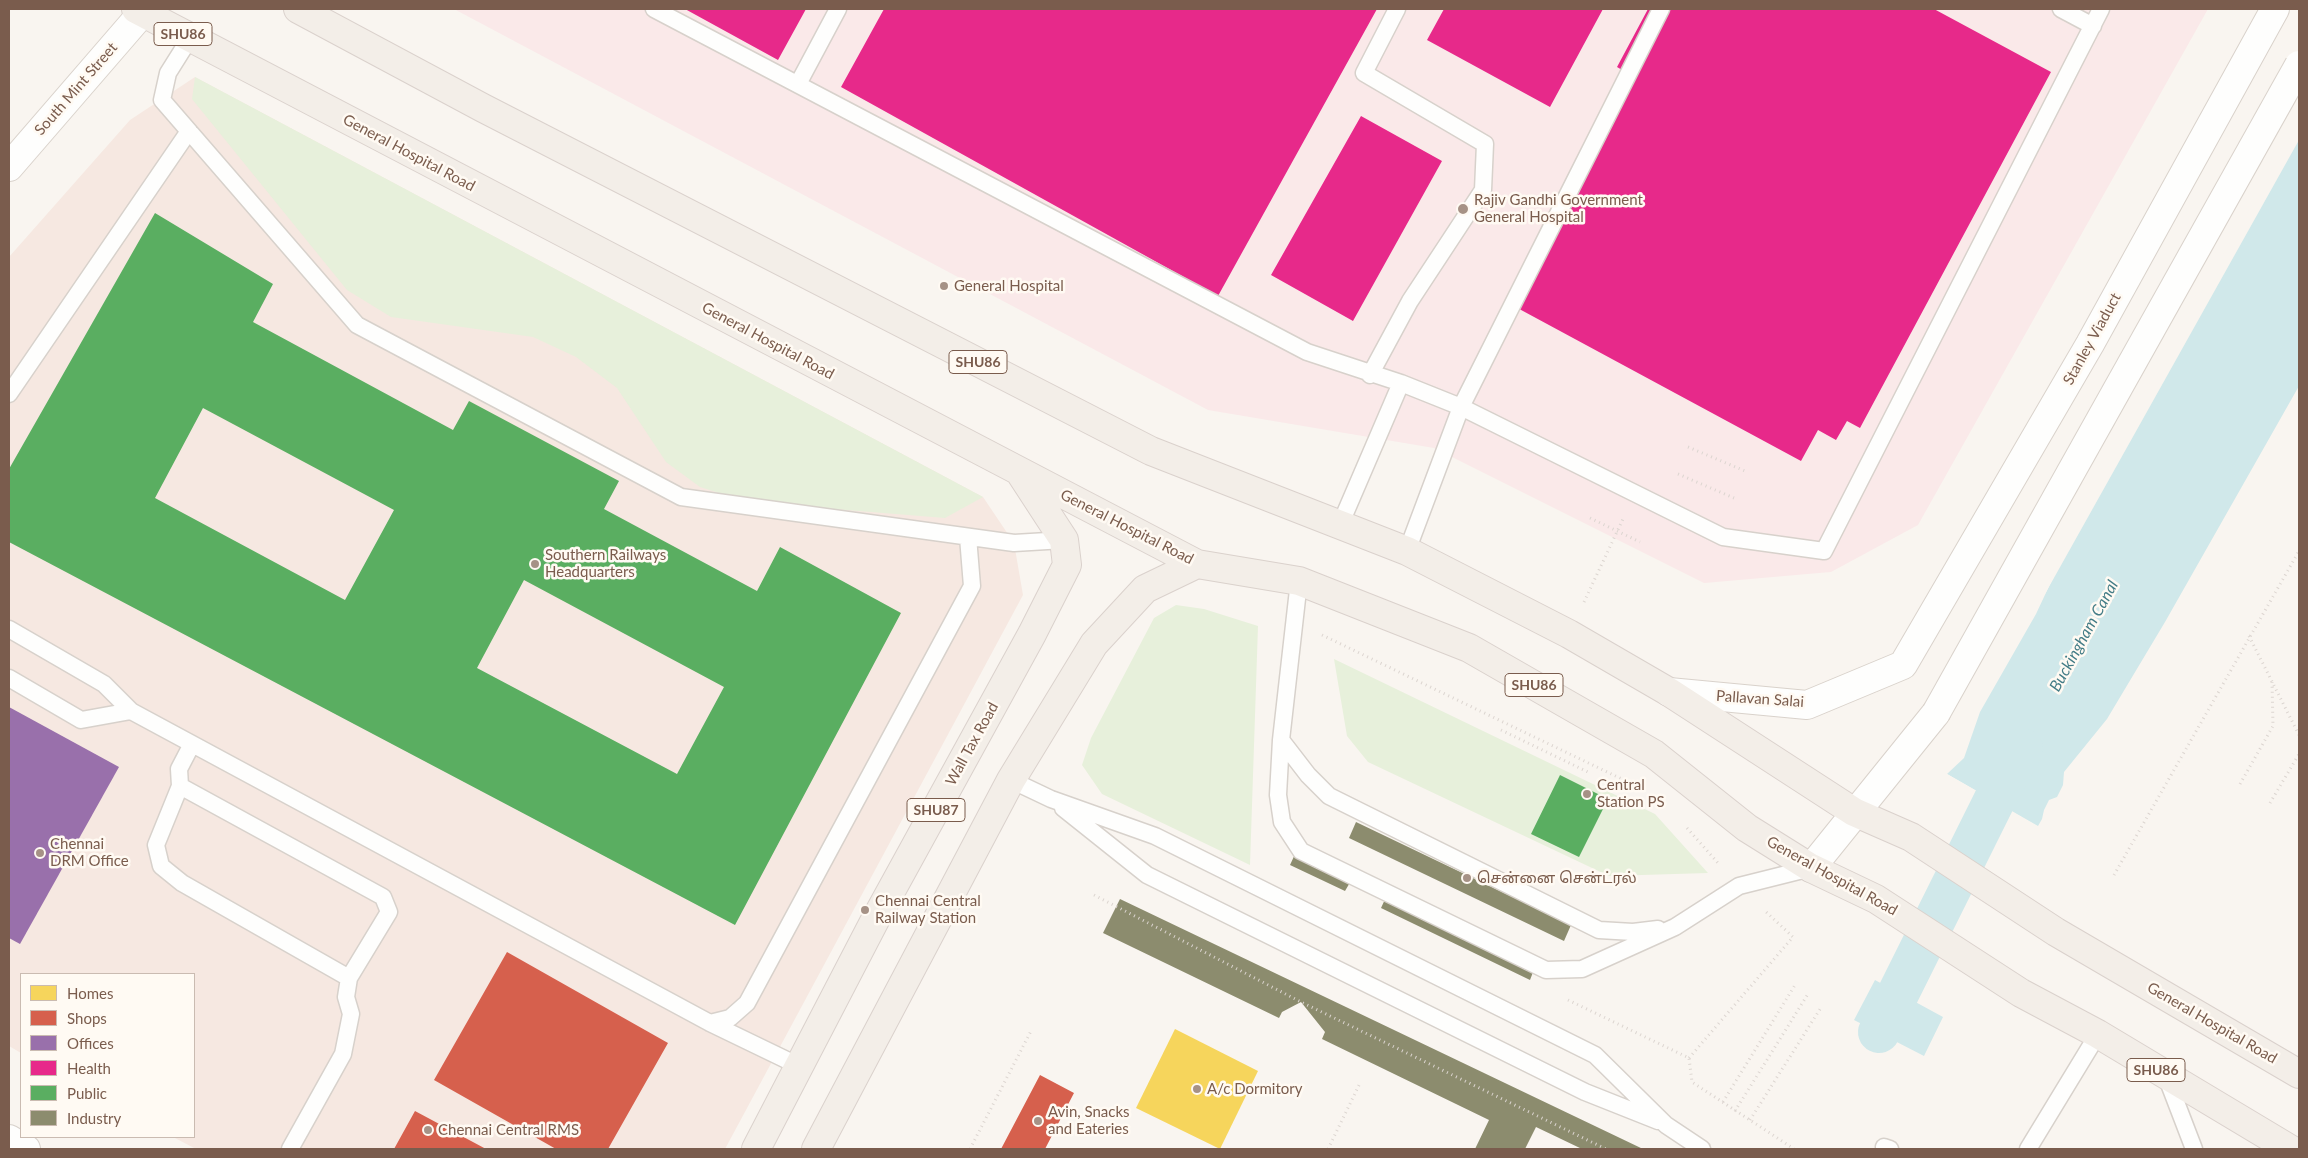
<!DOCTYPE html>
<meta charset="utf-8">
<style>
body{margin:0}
#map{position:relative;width:2308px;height:1158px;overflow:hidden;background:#f9f5f0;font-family:Lato,sans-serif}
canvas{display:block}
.frame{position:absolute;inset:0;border:10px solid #7a5c4d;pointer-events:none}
.legend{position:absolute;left:20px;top:973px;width:175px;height:165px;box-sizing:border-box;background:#fffaf3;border:1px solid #cabbb1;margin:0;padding:6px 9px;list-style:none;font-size:15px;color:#7a5c4d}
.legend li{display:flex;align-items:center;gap:10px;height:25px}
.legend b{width:25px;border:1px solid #cabbb1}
</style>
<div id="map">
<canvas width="2308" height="1158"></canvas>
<div class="frame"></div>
<ul class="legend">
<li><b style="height:14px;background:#f6d55c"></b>Homes</li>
<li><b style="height:14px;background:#d6604d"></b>Shops</li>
<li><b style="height:14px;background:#9970ab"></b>Offices</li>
<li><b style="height:14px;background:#e7298a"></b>Health</li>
<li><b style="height:14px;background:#5aae61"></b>Public</li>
<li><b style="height:14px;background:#8c8c6e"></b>Industry</li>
</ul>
</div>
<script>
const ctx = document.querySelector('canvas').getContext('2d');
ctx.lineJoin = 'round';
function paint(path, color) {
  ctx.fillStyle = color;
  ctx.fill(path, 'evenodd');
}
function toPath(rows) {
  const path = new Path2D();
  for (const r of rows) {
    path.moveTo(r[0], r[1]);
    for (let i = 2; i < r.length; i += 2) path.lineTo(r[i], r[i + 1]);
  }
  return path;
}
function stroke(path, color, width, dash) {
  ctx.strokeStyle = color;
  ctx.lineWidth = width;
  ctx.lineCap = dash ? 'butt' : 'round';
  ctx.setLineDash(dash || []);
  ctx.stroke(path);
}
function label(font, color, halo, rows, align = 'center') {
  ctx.font = font + ' Lato,"Noto Sans Tamil",sans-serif';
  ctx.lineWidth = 5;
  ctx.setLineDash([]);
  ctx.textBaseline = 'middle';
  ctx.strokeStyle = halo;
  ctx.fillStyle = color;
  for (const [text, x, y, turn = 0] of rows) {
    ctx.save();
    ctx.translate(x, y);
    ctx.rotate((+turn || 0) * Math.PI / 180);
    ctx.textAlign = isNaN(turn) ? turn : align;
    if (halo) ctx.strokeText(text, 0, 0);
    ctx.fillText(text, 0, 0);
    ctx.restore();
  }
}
paint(toPath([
 [195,77,983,497,1014,543,1023,595,725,1149,196,1149,173,1137,194,1137,194,974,21,974,21,1053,9,1046,9,257,130,120]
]), '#f6e8e1');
paint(toPath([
 [454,9,2208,9,1918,525,1831,572,1704,583,1434,448,1208,410]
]), '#fae9e9');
paint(toPath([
 [195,77,983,497,945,518,748,502,700,487,666,462,617,388,576,357,533,337,391,317,347,290,192,99],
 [1176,605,1204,609,1258,626,1250,865,1102,794,1082,765,1091,738,1154,618],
 [1334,659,1655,814,1708,873,1609,876,1368,762,1347,736]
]), '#e7f0db');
paint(toPath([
 [2299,125,2299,386,2165,622,2107,719,2064,772,2063,785,2057,797,2049,800,2044,810,2042,819,2038,826,1947,774,1964,758,1980,712,2036,614,2109,458],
 [1875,980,1943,1017,1924,1056,1854,1020]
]), '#d0e8ea');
paint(toPath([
 [2299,122,2299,140,1975,719,2033,613,2107,457],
 [1947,774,1994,801,2040,828,2037,829,1992,803,1945,776]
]), '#f9f5f0');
paint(toPath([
 [1175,1029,1258,1071,1220,1149,1136,1108]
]), '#f6d55c');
paint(toPath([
 [507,952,668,1043,608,1149,556,1149,434,1080],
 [1040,1075,1074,1093,1045,1149,1001,1149],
 [415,1111,486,1149,394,1149]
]), '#d6604d');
paint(toPath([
 [9,707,119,767,20,944,9,938]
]), '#9970ab');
paint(toPath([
 [685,9,806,9,778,60],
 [884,9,1377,9,1218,296,841,87],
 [1444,9,1603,9,1550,107,1427,40],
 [1648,9,1934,9,2051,72,1860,428,1847,421,1836,440,1818,430,1801,461,1510,304,1634,77,1617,67],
 [1361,116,1442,161,1353,321,1271,275]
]), '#e7298a');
paint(toPath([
 [155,213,273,284,253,322,453,430,469,401,619,481,604,509,757,591,780,547,901,613,735,925,9,542,9,469],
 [203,408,394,510,345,600,155,498],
 [524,580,724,687,677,774,477,668],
 [1560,775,1608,799,1579,857,1531,834]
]), '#5aae61');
paint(toPath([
 [1356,822,1571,925,1564,941,1349,838],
 [1296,852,1352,879,1345,891,1290,865],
 [1387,895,1535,967,1530,980,1381,908],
 [1120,899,1643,1149,1582,1149,1536,1127,1525,1149,1475,1149,1489,1120,1322,1039,1325,1032,1301,1002,1282,1012,1279,1018,1103,933]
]), '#8c8c6e');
stroke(toPath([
 [1879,1032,1994,801,2022,749]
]), '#d0e8ea', 42);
const lane = toPath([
 [654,9,1307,352,1401,383,1461,407,1723,537,1824,551,2101,9],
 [2061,9,2093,26],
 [190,38,168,73,162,100,357,325,681,497,1014,543,1064,540],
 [798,84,838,9],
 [1370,375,1410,301,1483,190,1485,144,1364,73,1397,9],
 [9,394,189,131],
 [1340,525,1401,383],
 [1407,551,1461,407,1661,9],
 [1299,581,1281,740,1278,795,1282,822,1301,851,1546,970,1582,969,1675,927,1739,886,1811,868],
 [9,629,104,684,131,711,81,720,9,678],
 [131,711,710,1023,799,1066],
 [1281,740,1308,775,1329,796,1599,930,1633,932,1658,929],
 [192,744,179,769,180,786,383,897,389,912,349,978,346,997,351,1014,343,1054,290,1149],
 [1011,780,1051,799,1155,836,1595,1055,1666,1125,1702,1149],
 [180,786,156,845,161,866,182,883,349,978],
 [1063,808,1147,875,1585,1092,1658,1121],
 [710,1023,730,1018,747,1003,972,586,968,537],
 [2166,1076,2194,1149],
 [1884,1147,1890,1149],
 [2028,1149,2098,1034]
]);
const street = toPath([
 [9,1139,26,1149]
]);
const secondary = toPath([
 [9,167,143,12],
 [1669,692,1807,705,1903,665,2090,344,2275,9],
 [1811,868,1936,713]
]);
const primary = toPath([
 [136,9,1197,564,1299,581,1469,648,1654,754,1747,828,1811,868,1876,899,2021,993,2098,1034,2290,1149],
 [298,9,483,108,1151,451,1407,551,1569,634,1669,692,1854,812,1911,837,2056,932,2299,1074],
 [756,1149,875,920,1032,634,1067,565,1064,540,1021,474],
 [816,1149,1011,780,1094,644,1145,589,1197,564]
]);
stroke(lane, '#d7d1cb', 19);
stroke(street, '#d7d1cb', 30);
stroke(secondary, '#d9d2cb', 30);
stroke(primary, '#dad1cc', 30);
stroke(toPath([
 [1688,447,1745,471],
 [1678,474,1734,498],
 [1590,518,1640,542],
 [1584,602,1623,519],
 [1322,635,1628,782],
 [2249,636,2299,735],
 [1501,730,1590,773],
 [2240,784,2273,726,2272,682],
 [2270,803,2299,754],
 [1687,828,1719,864],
 [2114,875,2299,551],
 [1094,895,1301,1002,1606,1149],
 [1568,1000,1689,1058,1692,1082,1794,1149],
 [1689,1058,1793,937,1764,910],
 [1723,1102,1795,985],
 [1735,1111,1808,994],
 [1750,1120,1822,1006],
 [970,1149,1031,1031],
 [1328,1149,1360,1083]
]), '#dcd5d0', 3, [1, 4]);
stroke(lane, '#fefefd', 16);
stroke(street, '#fefefd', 28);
stroke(secondary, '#fefefd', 28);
stroke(primary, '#f3eee8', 28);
const secondaryBridge = toPath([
 [1936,713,2299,65]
]);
stroke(secondaryBridge, '#d9d2cb', 30, []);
stroke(secondaryBridge, '#fefefd', 28);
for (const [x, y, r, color] of [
 [1463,209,6,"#a69286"],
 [944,286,5,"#a69286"],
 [535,564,5,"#a69286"],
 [1587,794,5,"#a69286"],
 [40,853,5,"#a69286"],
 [1467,878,5,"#a69286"],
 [865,910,5,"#a69286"],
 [1197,1089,5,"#a69286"],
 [1038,1121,5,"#a69286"],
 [428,1130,5,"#a69286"]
]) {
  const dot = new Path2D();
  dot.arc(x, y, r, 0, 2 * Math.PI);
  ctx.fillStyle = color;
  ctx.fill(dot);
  stroke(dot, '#fffaf3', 2);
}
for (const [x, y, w] of [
 [183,34,58],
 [978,362,58],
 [1534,685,58],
 [936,810,58],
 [2156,1070,58]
]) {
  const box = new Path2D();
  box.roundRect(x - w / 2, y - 11.5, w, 23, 4);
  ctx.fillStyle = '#fffaf3';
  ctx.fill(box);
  stroke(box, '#7a5c4d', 1);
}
label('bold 14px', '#7a5c4d', null, [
 ["SHU86",183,34],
 ["SHU86",978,362],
 ["SHU86",1534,685],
 ["SHU87",936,810],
 ["SHU86",2156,1070]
]);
label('15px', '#7a5c4d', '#fffaf3', [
 ["South Mint Street",76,89,-49],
 ["General Hospital Road",409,153,28],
 ["Stanley Viaduct",2092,339,-61],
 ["General Hospital Road",768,341,28],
 ["General Hospital Road",1127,527,27],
 ["Pallavan Salai",1760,699,4],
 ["Wall Tax Road",972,744,-61],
 ["General Hospital Road",1832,876,29],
 ["General Hospital Road",2212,1023,30]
]);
label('15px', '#7a5c4d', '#fffaf3', [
 ["Rajiv Gandhi Government",1474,200],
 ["General Hospital",1474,217],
 ["General Hospital",954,286],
 ["Southern Railways",545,555],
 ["Headquarters",545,572],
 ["Central",1597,785],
 ["Station PS",1597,802],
 ["Chennai",50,844],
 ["DRM Office",50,861],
 ["சென்னை சென்ட்ரல்",1477,878],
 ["Chennai Central",875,901],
 ["Railway Station",875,918],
 ["A/c Dormitory",1207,1089],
 ["Avin, Snacks",1048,1112],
 ["and Eateries",1048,1129],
 ["Chennai Central RMS",438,1130]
], 'left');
label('italic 16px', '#437c86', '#fffaf3', [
 ["Buckingham Canal",2084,636,-61]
]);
</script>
